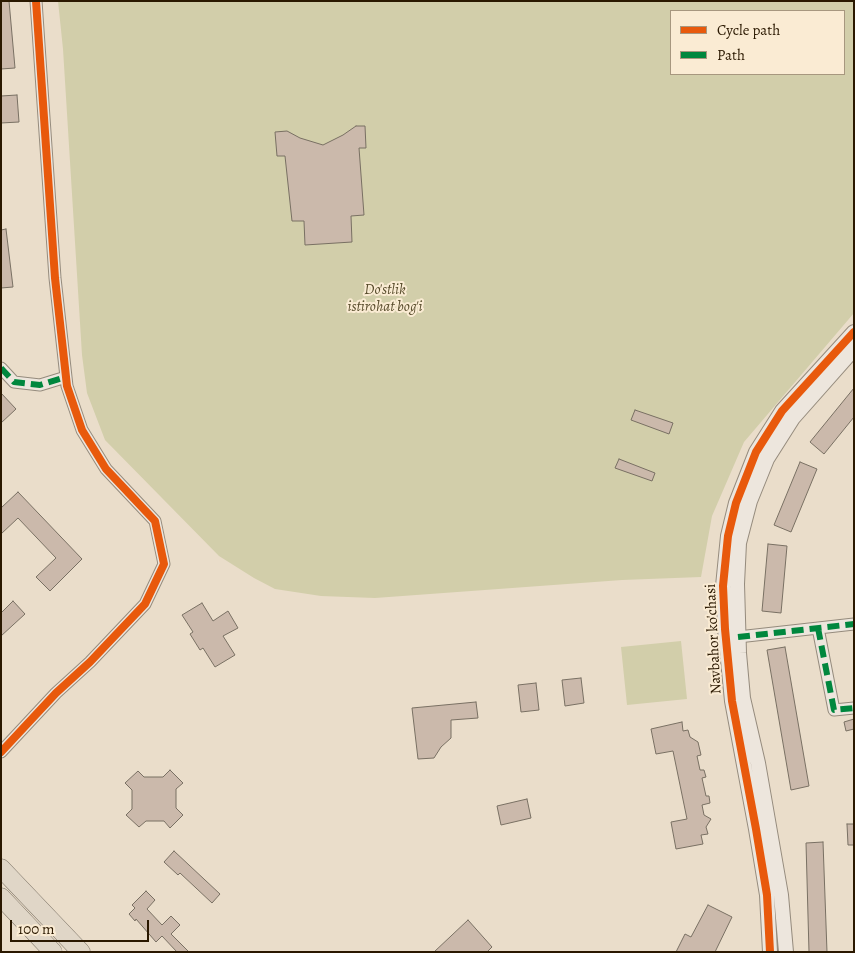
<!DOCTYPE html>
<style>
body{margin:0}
#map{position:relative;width:855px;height:953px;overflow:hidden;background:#eaddca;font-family:Alegreya,serif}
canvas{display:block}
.frame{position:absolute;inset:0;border:2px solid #2a1800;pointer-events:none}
.legend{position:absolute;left:670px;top:10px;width:175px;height:65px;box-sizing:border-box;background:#faebd3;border:1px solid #a7977f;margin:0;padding:6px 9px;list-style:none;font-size:15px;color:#2a1800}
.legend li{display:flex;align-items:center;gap:10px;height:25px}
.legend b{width:25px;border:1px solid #a7977f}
.scale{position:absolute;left:10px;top:920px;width:139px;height:22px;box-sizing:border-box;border:2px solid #2a1800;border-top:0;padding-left:6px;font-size:15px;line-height:18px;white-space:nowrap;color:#2a1800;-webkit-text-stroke:4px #faebd3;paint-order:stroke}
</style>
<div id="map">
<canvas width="855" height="953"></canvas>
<div class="frame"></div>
<ul class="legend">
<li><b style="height:6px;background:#e8590c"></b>Cycle path</li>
<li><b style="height:6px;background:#00873e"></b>Path</li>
</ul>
<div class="scale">100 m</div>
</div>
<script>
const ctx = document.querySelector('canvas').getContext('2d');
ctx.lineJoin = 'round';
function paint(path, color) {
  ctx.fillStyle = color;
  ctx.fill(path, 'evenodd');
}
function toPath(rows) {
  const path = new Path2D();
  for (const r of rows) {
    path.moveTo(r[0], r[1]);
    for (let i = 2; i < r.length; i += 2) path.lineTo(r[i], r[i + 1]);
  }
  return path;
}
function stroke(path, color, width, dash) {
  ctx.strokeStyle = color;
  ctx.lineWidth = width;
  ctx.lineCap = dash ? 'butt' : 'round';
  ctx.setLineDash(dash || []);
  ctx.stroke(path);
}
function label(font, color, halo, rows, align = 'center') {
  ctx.font = font + ' Alegreya,serif';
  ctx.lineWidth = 4;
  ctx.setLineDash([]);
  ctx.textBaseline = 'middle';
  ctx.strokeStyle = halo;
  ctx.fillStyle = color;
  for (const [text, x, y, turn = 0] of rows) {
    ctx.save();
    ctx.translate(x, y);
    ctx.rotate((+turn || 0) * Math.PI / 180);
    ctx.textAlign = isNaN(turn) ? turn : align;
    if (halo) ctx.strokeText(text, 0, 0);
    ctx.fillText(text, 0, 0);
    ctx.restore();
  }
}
paint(toPath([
 [58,1,854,1,854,313,744,442,712,516,701,577,622,580,375,598,321,596,275,589,254,578,219,556,105,440,87,393,82,355,63,49],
 [671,11,844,11,844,74,671,74],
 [681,641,687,699,627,705,621,647]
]), '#d2ceaa');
const building = toPath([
 [1,1,9,1,15,68,1,69,1,1],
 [17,95,19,122,1,123,1,96,17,95],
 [356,126,365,126,366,148,359,148,364,215,351,216,352,242,305,245,304,221,292,221,285,156,277,156,275,132,287,131,300,138,323,145,343,135,356,126],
 [6,229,13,287,1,288,1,230,6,229],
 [854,388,854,417,824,454,810,442,854,388],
 [1,393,16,409,1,423,1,393],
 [635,410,673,423,669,434,631,420,635,410],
 [619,459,655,473,652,481,615,468,619,459],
 [800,462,817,469,791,532,774,525,800,462],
 [18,492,82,559,50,591,36,577,56,558,18,518,1,534,1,508,18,492],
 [768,544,787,546,781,613,762,611,768,544],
 [13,601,25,614,1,636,1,613,13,601],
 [202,603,213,621,228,611,238,628,223,636,235,655,215,667,203,648,200,650,190,634,193,632,182,615,202,603],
 [785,647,809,786,791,790,767,650,785,647],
 [581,678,584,703,565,706,562,680,581,678],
 [536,683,539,710,521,712,518,685,536,683],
 [476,702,478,718,451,720,451,738,441,747,434,758,418,759,412,708,476,702],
 [854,719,854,729,846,731,844,722,854,719],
 [682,722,683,731,688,730,690,737,698,742,701,755,697,756,700,770,704,770,706,777,702,778,706,796,709,796,710,803,702,805,704,815,711,819,706,827,708,834,701,835,703,844,676,849,671,822,687,819,673,751,656,754,651,729,682,722],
 [170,770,183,783,176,789,176,808,183,815,170,828,164,821,146,821,139,827,126,815,132,809,132,790,125,783,138,771,144,777,163,777,170,770],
 [527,799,531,818,501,825,497,806,527,799],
 [847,824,854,824,854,845,848,845,847,824],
 [823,842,827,952,809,952,806,843,823,842],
 [174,851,220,894,212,903,180,873,178,875,164,862,174,851],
 [146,891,155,900,147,909,162,925,171,916,180,925,171,934,189,952,177,952,162,936,156,942,136,919,135,921,129,914,135,908,132,905,146,891],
 [708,905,732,917,715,952,676,952,685,934,691,937,708,905],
 [468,920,492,947,487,952,434,952,468,920]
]);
paint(building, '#cbb9ab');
stroke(building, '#797063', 1);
const minor = toPath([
 [1,368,14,382,40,385,66,377],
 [818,628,834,710,854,708],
 [738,637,854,624],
 [1,752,56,693,90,662,145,604,164,564,155,521,106,469,82,430,67,386,55,278,36,1]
]);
const tertiary = toPath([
 [770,952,767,895,756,829,732,701,725,629,723,586,728,536,736,503,756,452,782,411,854,332],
 [786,952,781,895,758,763,743,698,739,653,737,584,739,543,750,501,767,459,793,418,854,349]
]);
const primary = toPath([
 [1,868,81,952],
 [1,897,53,952]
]);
stroke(minor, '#958b7d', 13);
stroke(tertiary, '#958b7d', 16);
stroke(primary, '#797063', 19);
stroke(minor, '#ede6dd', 11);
stroke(tertiary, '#ede6dd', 14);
stroke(primary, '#e0d6c7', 18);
stroke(toPath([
 [1,368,14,382,40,385,66,377],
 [818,628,834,710,854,708],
 [738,637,854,624]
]), '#00873e', 6, [12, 6]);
stroke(toPath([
 [1,752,56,693,90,662,145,604,164,564,155,521,106,469,82,430,67,386,55,278,36,1],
 [770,952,767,895,756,829,732,701,725,629,723,586,728,536,736,503,756,452,782,411,854,332]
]), '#e8590c', 8);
label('italic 15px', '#574b2b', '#faebd3', [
 ["Do'stlik",385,290],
 ["istirohat bog'i",385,307]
]);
label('15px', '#2a1800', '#faebd3', [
 ["Navbahor ko'chasi",714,639,-93]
]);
</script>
